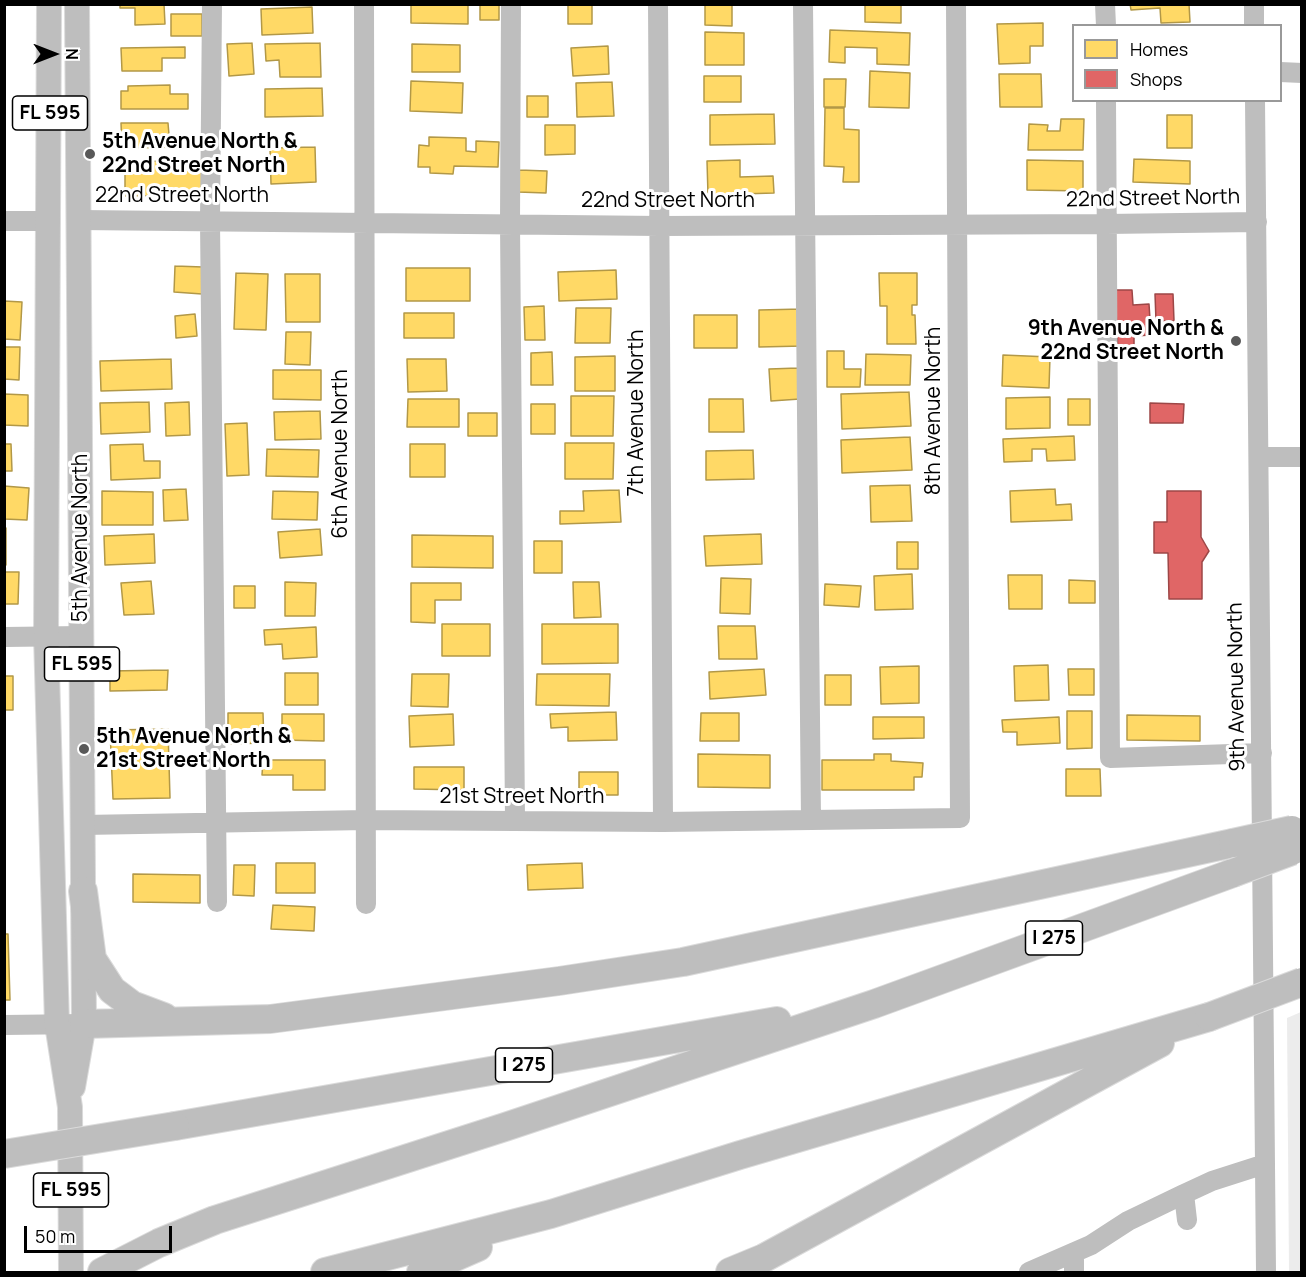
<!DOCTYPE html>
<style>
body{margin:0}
#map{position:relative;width:1306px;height:1277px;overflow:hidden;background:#fff;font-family:Manrope,sans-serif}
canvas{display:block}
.frame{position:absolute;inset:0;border:6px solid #000;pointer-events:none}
.legend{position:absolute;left:1072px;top:24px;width:210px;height:78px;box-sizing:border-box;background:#fff;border:2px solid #999;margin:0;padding:8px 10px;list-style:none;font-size:18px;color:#000}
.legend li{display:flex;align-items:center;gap:12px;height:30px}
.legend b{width:30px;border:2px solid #999}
.north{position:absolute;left:24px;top:24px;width:60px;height:60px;-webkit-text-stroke:4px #fff;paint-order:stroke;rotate:90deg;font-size:16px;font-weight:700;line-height:24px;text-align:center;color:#000}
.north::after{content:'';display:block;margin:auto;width:21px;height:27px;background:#000;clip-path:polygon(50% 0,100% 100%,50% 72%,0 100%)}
.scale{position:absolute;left:24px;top:1226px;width:148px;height:27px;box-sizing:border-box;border:3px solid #000;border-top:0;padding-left:8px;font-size:18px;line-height:21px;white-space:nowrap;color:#000;-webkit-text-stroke:4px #fff;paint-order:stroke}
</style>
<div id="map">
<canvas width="1306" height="1277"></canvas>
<div class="frame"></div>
<ul class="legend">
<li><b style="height:16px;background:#ffd966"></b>Homes</li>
<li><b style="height:16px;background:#e06666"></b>Shops</li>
</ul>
<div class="north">N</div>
<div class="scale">50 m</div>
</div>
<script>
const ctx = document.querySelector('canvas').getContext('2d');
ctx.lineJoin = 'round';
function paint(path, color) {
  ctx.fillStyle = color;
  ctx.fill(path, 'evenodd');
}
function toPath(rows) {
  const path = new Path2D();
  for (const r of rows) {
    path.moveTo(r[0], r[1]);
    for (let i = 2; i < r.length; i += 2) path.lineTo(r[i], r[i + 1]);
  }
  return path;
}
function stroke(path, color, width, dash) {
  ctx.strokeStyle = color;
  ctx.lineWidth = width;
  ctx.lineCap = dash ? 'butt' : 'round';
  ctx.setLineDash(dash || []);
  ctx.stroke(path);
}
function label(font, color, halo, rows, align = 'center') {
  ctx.font = font + ' Manrope,sans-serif';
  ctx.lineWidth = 6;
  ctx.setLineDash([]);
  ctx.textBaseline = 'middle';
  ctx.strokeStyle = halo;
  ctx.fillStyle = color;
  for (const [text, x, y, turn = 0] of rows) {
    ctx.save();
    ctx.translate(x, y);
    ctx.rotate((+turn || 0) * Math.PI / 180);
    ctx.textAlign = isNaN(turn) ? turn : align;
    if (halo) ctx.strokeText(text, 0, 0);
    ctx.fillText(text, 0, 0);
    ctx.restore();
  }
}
paint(toPath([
 [1301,1012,1302,1272,1289,1272,1287,1018]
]), '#ececec');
const homes = toPath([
 [120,4,164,4,165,24,135,25,135,8,120,8,120,4],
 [411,4,468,4,468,24,411,23,411,4],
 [480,4,499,4,499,20,480,20,480,4],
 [568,4,592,4,592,24,568,24,568,4],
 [705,4,732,4,732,26,705,25,705,4],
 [865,4,901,4,901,23,865,22,865,4],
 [1130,4,1189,4,1190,22,1161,23,1160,8,1131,10,1130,4],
 [312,7,313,33,262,35,261,9,312,7],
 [171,14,202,14,202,36,171,36,171,14],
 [1043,23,1043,46,1030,46,1030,63,999,64,997,24,1043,23],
 [830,30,910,33,909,65,877,64,877,48,845,47,845,63,829,62,830,30],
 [705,32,744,33,744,65,705,65,705,32],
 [252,43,254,74,229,76,227,44,252,43],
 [320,43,321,77,280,77,279,60,266,61,265,44,320,43],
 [412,44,460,45,460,72,412,72,412,44],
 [608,46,609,74,573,76,571,48,608,46],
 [185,47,185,58,162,58,162,71,122,71,121,48,185,47],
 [870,71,910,73,909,108,869,107,870,71],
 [999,74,1041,74,1042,107,1000,107,999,74],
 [704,76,741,76,741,102,704,102,704,76],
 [824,79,846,79,845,107,824,107,824,79],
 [411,81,463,83,462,113,410,111,411,81],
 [612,82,614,116,577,117,576,83,612,82],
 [170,85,170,94,188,94,188,109,121,109,121,91,128,91,128,86,170,85],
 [322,88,323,116,265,117,265,89,322,88],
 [527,96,548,96,548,117,527,117,527,96],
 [825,108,844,108,844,129,859,130,859,182,843,182,844,167,824,166,825,108],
 [774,114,775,144,710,145,710,115,774,114],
 [1167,115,1192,115,1192,148,1167,148,1167,115],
 [1061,119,1084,119,1083,150,1028,150,1029,124,1048,125,1047,131,1060,131,1061,119],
 [121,123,168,123,169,135,184,135,184,147,122,148,121,123],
 [545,125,575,125,575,154,545,155,545,125],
 [429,137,466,138,466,151,476,152,476,141,499,142,498,167,454,166,453,174,430,173,430,167,418,167,419,145,429,146,429,137],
 [315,147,316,182,271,184,270,148,315,147],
 [1134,159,1190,161,1190,184,1133,182,1134,159],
 [202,160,203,195,125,196,125,162,202,160],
 [740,160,740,177,773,176,774,193,708,195,707,161,740,160],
 [1027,160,1083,161,1083,191,1027,190,1027,160],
 [519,170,547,171,546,193,518,192,519,170],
 [175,266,203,267,202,294,174,292,175,266],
 [406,268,470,268,470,301,406,301,406,268],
 [616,270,617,299,559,301,558,272,616,270],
 [236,273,268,274,266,330,234,329,236,273],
 [879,273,917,273,917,305,912,305,912,315,915,315,916,344,887,344,887,306,880,306,879,273],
 [285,274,320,274,320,322,286,322,285,274],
 [4,301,22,302,20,340,4,339,4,301],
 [544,306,545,340,525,340,524,307,544,306],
 [576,308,611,308,610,343,575,343,576,308],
 [802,309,803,346,759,347,759,310,802,309],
 [404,313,454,313,454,338,404,338,404,313],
 [195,314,197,336,176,338,175,316,195,314],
 [694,315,737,315,737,348,694,348,694,315],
 [286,332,311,332,310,365,285,364,286,332],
 [4,347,20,347,19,380,4,379,4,347],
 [827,351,844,351,844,369,861,369,860,387,827,387,827,351],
 [552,352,553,385,531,385,531,353,552,352],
 [866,354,911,355,910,385,865,385,866,354],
 [1003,355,1050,357,1049,388,1002,386,1003,355],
 [615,356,615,391,575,391,575,357,615,356],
 [171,359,172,389,101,391,100,361,171,359],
 [407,359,446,359,447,391,408,392,407,359],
 [798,368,800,399,771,401,769,369,798,368],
 [273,370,321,370,321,400,273,399,273,370],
 [909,392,911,426,842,429,841,394,909,392],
 [4,394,28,395,28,426,4,425,4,394],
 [571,396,614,396,613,436,571,436,571,396],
 [1050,397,1050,428,1006,429,1006,398,1050,397],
 [408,399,459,399,459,427,407,427,408,399],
 [709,399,743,399,744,432,709,432,709,399],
 [1068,399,1090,399,1090,425,1068,425,1068,399],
 [149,402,150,432,101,434,100,403,149,402],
 [189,402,190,435,166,436,165,403,189,402],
 [531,404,555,404,555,434,531,434,531,404],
 [320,411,321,439,275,440,274,412,320,411],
 [468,413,497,413,497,436,468,436,468,413],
 [247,423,249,475,227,476,225,424,247,423],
 [1074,436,1075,460,1047,461,1046,449,1032,449,1032,461,1004,462,1003,439,1074,436],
 [910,437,912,470,842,473,841,440,910,437],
 [565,443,614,443,613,479,565,479,565,443],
 [4,444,11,444,12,471,4,471,4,444],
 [143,444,144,461,160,461,160,478,111,480,110,445,143,444],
 [410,444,445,444,445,477,410,477,410,444],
 [267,449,319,450,318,477,266,476,267,449],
 [753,450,754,479,706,480,706,451,753,450],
 [910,485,912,521,871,522,870,486,910,485],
 [4,486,29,488,27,520,4,519,4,486],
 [186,489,188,520,164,521,163,490,186,489],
 [1055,489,1056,505,1071,504,1072,520,1011,522,1010,491,1055,489],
 [619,490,621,522,560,524,560,511,584,511,583,491,619,490],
 [102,491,153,492,153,525,102,525,102,491],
 [273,491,318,492,317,520,272,519,273,491],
 [4,528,6,528,6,565,4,564,4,528],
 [320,529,322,555,280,558,278,532,320,529],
 [154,534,155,563,105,565,104,536,154,534],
 [761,534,762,564,706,566,704,536,761,534],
 [412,535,493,536,493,568,412,567,412,535],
 [534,541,562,541,562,573,534,573,534,541],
 [897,542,918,542,918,569,897,569,897,542],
 [4,572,19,572,18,604,4,604,4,572],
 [912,574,913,609,875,610,874,576,912,574],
 [1008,575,1042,575,1042,609,1009,609,1008,575],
 [721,578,751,579,750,614,720,613,721,578],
 [1069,580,1095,581,1095,603,1069,603,1069,580],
 [151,581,154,614,124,615,121,583,151,581],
 [285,582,316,583,315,616,285,616,285,582],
 [573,582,599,582,601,617,574,618,573,582],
 [411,583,461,583,461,600,435,600,435,623,411,622,411,583],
 [825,584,861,586,859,607,824,605,825,584],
 [234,586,255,586,255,608,234,608,234,586],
 [442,624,490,624,490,656,442,656,442,624],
 [542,624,618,624,618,663,542,664,542,624],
 [718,626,755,626,757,659,719,659,718,626],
 [316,627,317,657,283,659,282,644,265,645,264,630,316,627],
 [1048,665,1049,700,1015,701,1014,666,1048,665],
 [919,666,919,703,881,704,880,667,919,666],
 [764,669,766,695,710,699,709,672,764,669],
 [1068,669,1094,669,1094,695,1069,695,1068,669],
 [168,670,167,690,110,691,110,671,168,670],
 [285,673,318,673,318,705,285,705,285,673],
 [412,674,449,674,448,707,411,706,412,674],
 [537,674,610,674,609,706,536,705,537,674],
 [825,675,851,675,851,705,825,705,825,675],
 [4,676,13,676,13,710,4,710,4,676],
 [1067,711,1092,711,1092,748,1067,749,1067,711],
 [616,712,617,740,568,741,568,727,551,728,550,714,616,712],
 [228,713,263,713,264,743,228,744,228,713],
 [701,713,739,713,739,741,700,741,701,713],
 [282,714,324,714,324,741,282,740,282,714],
 [453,714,454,745,410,747,409,716,453,714],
 [1127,715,1200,716,1200,741,1127,740,1127,715],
 [873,717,924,717,924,738,873,739,873,717],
 [1059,717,1060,743,1017,745,1017,732,1003,732,1002,720,1059,717],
 [168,729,170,798,113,799,110,730,168,729],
 [698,754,770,755,770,788,698,787,698,754],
 [874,754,891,754,891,761,923,763,922,777,914,777,914,790,822,790,822,760,874,760,874,754],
 [263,760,325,760,325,790,293,790,293,775,262,775,263,760],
 [414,767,464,767,464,790,414,789,414,767],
 [1066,769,1100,769,1101,796,1066,796,1066,769],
 [579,772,618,772,618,795,579,795,579,772],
 [276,863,315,863,315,893,276,893,276,863],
 [582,863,583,888,528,890,527,865,582,863],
 [234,865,255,865,254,896,233,895,234,865],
 [133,874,200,875,200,903,133,902,133,874],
 [273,905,315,907,314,931,271,929,273,905],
 [4,934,8,934,10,1000,4,1000,4,934]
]);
paint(homes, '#ffd966');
stroke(homes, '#b29847', 1.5);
const shops = toPath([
 [1115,290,1132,290,1133,305,1149,304,1151,335,1134,336,1134,351,1118,352,1115,290],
 [1155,294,1173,294,1174,321,1156,321,1155,294],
 [1150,403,1184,404,1183,423,1150,423,1150,403],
 [1167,491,1201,491,1201,537,1209,551,1202,562,1202,599,1169,599,1168,553,1154,553,1154,522,1167,522,1167,491]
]);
paint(shops, '#e06666');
stroke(shops, '#9d4747', 1.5);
const major = toPath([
 [49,4,46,636,57,1024,70,1107,71,1272],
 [73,1087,84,1024,77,4]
]);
const highway = toPath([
 [83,891,92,959,112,990,132,1005,164,1017],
 [84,1024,270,1019,559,981,683,962,1233,843],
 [175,1126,777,1021],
 [102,1272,159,1243,215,1220,505,1127,874,1004,1233,873],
 [325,1272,551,1214,740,1155,1209,1017],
 [421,1272,478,1247],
 [730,1272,764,1258,1160,1043]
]);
stroke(major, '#dbdbdb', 26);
stroke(highway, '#dbdbdb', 30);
stroke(toPath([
 [212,4,210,221,217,902],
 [364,4,366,904],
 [511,4,510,223,515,821],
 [658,4,663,822],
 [803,4,811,820],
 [1105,4,1106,26],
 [1254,4,1254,26],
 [1280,72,1302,73],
 [1106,100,1110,758,1262,753],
 [1255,100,1266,1272],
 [79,220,660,226,1106,224,1257,222],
 [4,221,50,221],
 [1259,457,1302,457],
 [4,637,82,636],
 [83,825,366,820,663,822,960,818,956,4],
 [4,1025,84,1024],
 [1187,1220,1184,1194,1212,1181,1265,1164],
 [1074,1253,1074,1272],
 [1029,1272,1091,1245,1128,1221,1184,1194]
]), '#bebebe', 20);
stroke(major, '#bebebe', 24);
stroke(highway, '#bebebe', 28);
const highwayBridge = toPath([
 [1233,843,1292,830],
 [1233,873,1292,851],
 [1209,1017,1302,982],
 [4,1154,175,1126]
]);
stroke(highwayBridge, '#dbdbdb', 30, []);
stroke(highwayBridge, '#bebebe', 28);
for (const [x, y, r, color] of [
 [90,154,6,"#595959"],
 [1236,341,6,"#595959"],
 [84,749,6,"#595959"]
]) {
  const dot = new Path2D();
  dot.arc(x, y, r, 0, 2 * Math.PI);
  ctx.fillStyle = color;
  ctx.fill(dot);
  stroke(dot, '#fff', 2);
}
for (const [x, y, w] of [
 [50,113,75],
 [82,664,75],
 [1054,938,57],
 [524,1065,57],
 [71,1190,75]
]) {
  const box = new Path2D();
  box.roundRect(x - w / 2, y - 17, w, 34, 4.5);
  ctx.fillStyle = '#fff';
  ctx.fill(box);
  stroke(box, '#000', 1.5);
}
label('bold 20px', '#000', null, [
 ["FL 595",50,113],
 ["FL 595",82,664],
 ["I 275",1054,938],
 ["I 275",524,1065],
 ["FL 595",71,1190]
]);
label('bold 21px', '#000', '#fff', [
 ["5th Avenue North &",102,142],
 ["22nd Street North",102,166],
 ["9th Avenue North &",1224,329,"right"],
 ["22nd Street North",1224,353,"right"],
 ["5th Avenue North &",96,737],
 ["21st Street North",96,761]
], 'left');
label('21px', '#000', '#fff', [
 ["22nd Street North",182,196],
 ["22nd Street North",1153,199,-1],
 ["22nd Street North",668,201],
 ["8th Avenue North",934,411,-90],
 ["7th Avenue North",637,413,-90],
 ["6th Avenue North",341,454,-90],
 ["5th Avenue North",81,538,-90],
 ["9th Avenue North",1237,687,-91],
 ["21st Street North",522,797]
]);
</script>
